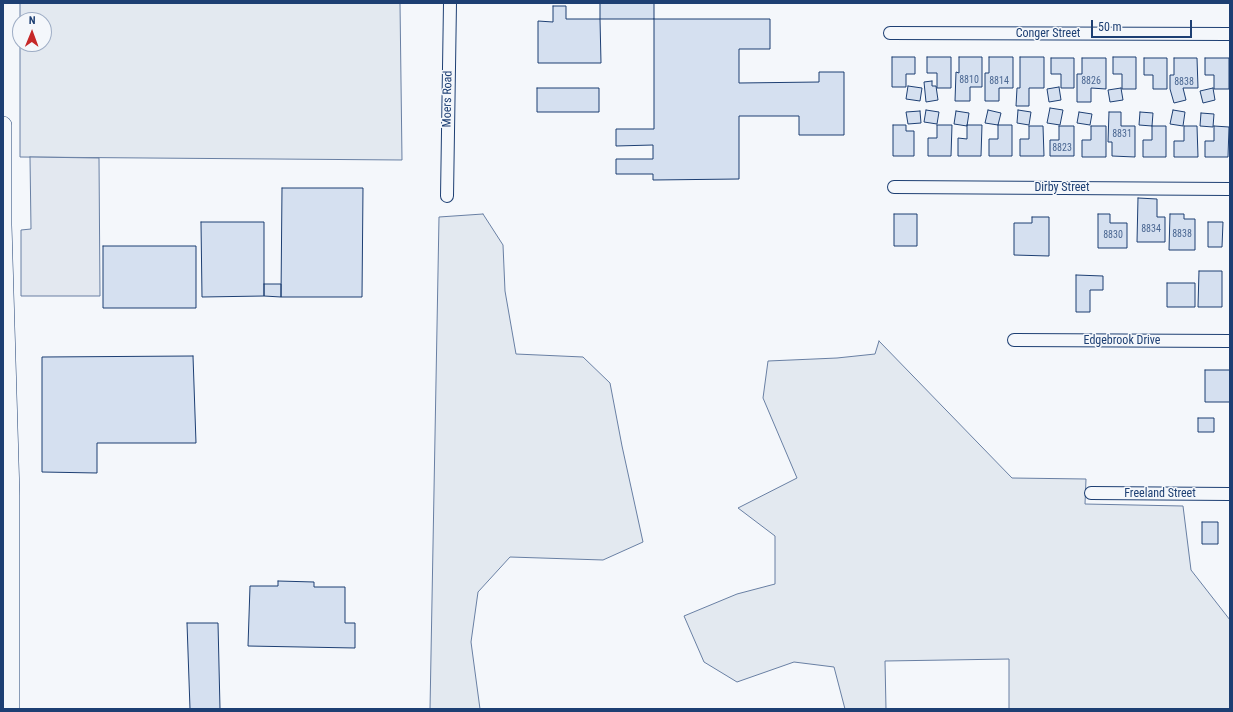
<!DOCTYPE html>
<style>
body{margin:0}
#map{position:relative;width:1233px;height:712px;overflow:hidden;background:#f4f7fb;font-family:"Roboto Condensed",sans-serif}
canvas{display:block}
.frame{position:absolute;inset:0;border:4px solid #1d3f73;pointer-events:none}
.north{position:absolute;left:12px;top:12px;width:40px;height:40px;box-sizing:border-box;background:#f4f7fb;border:1px solid #9eadc5;border-radius:50%;rotate:1deg;font-size:11px;font-weight:700;line-height:16px;text-align:center;color:#1d3f73}
.north::after{content:'';display:block;margin:auto;width:14px;height:18px;background:#c62828;clip-path:polygon(50% 0,100% 100%,50% 72%,0 100%)}
.scale{position:absolute;left:1091px;top:20px;width:101px;height:18px;box-sizing:border-box;border:2px solid #1d3f73;border-top:0;padding-left:5px;font-size:12px;line-height:14px;white-space:nowrap;color:#1d3f73;-webkit-text-stroke:3px #f4f7fb;paint-order:stroke}
</style>
<div id="map">
<canvas width="1233" height="712"></canvas>
<div class="frame"></div>
<div class="north">N</div>
<div class="scale">50 m</div>
</div>
<script>
const ctx = document.querySelector('canvas').getContext('2d');
ctx.lineJoin = 'round';
function paint(path, color) {
  ctx.fillStyle = color;
  ctx.fill(path, 'evenodd');
}
function toPath(rows) {
  const path = new Path2D();
  for (const r of rows) {
    path.moveTo(r[0], r[1]);
    for (let i = 2; i < r.length; i += 2) path.lineTo(r[i], r[i + 1]);
  }
  return path;
}
function stroke(path, color, width, dash) {
  ctx.strokeStyle = color;
  ctx.lineWidth = width;
  ctx.lineCap = dash ? 'butt' : 'round';
  ctx.setLineDash(dash || []);
  ctx.stroke(path);
}
function label(font, color, halo, rows, align = 'center') {
  ctx.font = font + ' "Roboto Condensed",sans-serif';
  ctx.lineWidth = 3;
  ctx.setLineDash([]);
  ctx.textBaseline = 'middle';
  ctx.strokeStyle = halo;
  ctx.fillStyle = color;
  for (const [text, x, y, turn = 0] of rows) {
    ctx.save();
    ctx.translate(x, y);
    ctx.rotate((+turn || 0) * Math.PI / 180);
    ctx.textAlign = isNaN(turn) ? turn : align;
    if (halo) ctx.strokeText(text, 0, 0);
    ctx.fillText(text, 0, 0);
    ctx.restore();
  }
}
const green = toPath([
 [20,3,400,3,402,160,20,157,20,44,44,44,44,20,20,20,20,3],
 [483,214,503,245,505,291,516,354,583,357,610,383,622,446,643,542,603,560,510,557,478,592,471,642,480,709,430,709,439,217,483,214],
 [879,341,1012,478,1086,479,1085,504,1183,506,1191,570,1230,620,1230,709,1009,709,1009,659,885,661,886,709,845,709,834,667,794,662,737,682,704,662,684,616,737,594,775,584,775,536,738,508,797,478,763,398,768,361,837,358,875,354,879,341]
]);
paint(green, '#e3e9f0');
stroke(green, '#687fa3', 1);
const parking = toPath([
 [30,157,99,158,100,296,21,296,21,230,31,229,30,157]
]);
paint(parking, '#e3e8f0');
stroke(parking, '#687fa3', 1);
const building = toPath([
 [600,3,654,3,654,19,600,19,600,3],
 [553,6,566,6,566,19,600,19,601,63,538,63,538,21,553,22,553,6],
 [654,19,770,19,770,49,739,49,739,83,819,82,819,72,844,72,844,135,799,135,799,116,739,116,739,179,653,180,653,174,616,174,616,159,653,159,653,145,616,146,616,129,654,129,654,19],
 [892,57,915,57,915,74,906,74,906,87,892,87,892,57],
 [927,57,951,57,951,88,937,88,937,73,927,73,927,57],
 [959,57,982,57,982,87,970,87,970,101,955,101,956,72,959,73,959,57],
 [989,57,1013,57,1013,88,999,88,999,101,985,101,985,73,989,73,989,57],
 [1020,57,1044,57,1044,88,1029,88,1029,106,1016,106,1017,88,1020,88,1020,57],
 [1113,57,1136,57,1136,89,1122,89,1122,74,1113,74,1113,57],
 [1051,58,1074,58,1074,88,1061,88,1061,74,1051,74,1051,58],
 [1082,58,1106,58,1106,89,1091,88,1091,102,1077,102,1077,74,1082,74,1082,58],
 [1144,58,1167,58,1167,89,1153,89,1153,75,1144,75,1144,58],
 [1174,58,1197,58,1198,88,1183,88,1186,100,1174,103,1170,89,1170,75,1174,75,1174,58],
 [1205,58,1229,58,1229,89,1214,89,1214,75,1205,75,1205,58],
 [932,81,932,86,936,86,938,100,926,102,924,82,932,81],
 [908,86,922,88,920,101,906,99,908,86],
 [1059,87,1061,100,1049,102,1047,89,1059,87],
 [537,88,599,88,599,112,537,112,537,88],
 [1121,88,1123,100,1110,102,1108,90,1121,88],
 [1213,88,1215,100,1203,103,1200,91,1213,88],
 [1050,108,1063,110,1060,125,1047,123,1050,108],
 [926,110,939,112,937,124,924,122,926,110],
 [988,110,1001,113,998,125,985,123,988,110],
 [1018,110,1031,112,1029,125,1017,123,1018,110],
 [1173,110,1185,112,1183,126,1170,124,1173,110],
 [920,111,921,123,908,124,906,112,920,111],
 [956,111,969,113,967,126,954,124,956,111],
 [1079,112,1092,114,1090,125,1077,123,1079,112],
 [1109,112,1121,112,1121,126,1135,126,1135,157,1112,156,1112,142,1108,142,1109,112],
 [1140,112,1153,113,1152,126,1139,125,1140,112],
 [1201,113,1214,114,1213,127,1200,126,1201,113],
 [893,125,906,125,906,131,914,131,914,156,893,156,893,125],
 [937,125,952,125,951,156,928,156,928,138,937,138,937,125],
 [967,125,982,125,981,156,958,156,958,138,967,139,967,125],
 [998,125,1012,125,1012,156,989,156,989,139,998,139,998,125],
 [1029,126,1043,126,1044,156,1020,156,1020,139,1029,139,1029,126],
 [1059,126,1074,126,1074,156,1050,156,1050,140,1059,140,1059,126],
 [1091,126,1106,126,1106,157,1082,157,1082,140,1091,140,1091,126],
 [1152,126,1166,126,1166,157,1143,157,1143,140,1152,140,1152,126],
 [1184,126,1197,126,1198,157,1174,157,1174,141,1184,141,1184,126],
 [1214,126,1229,127,1228,157,1205,157,1205,141,1214,141,1214,126],
 [282,188,363,188,362,297,281,297,282,188],
 [1138,198,1157,199,1157,217,1165,217,1165,242,1137,242,1138,198],
 [894,214,917,214,917,246,894,246,894,214],
 [1098,214,1110,214,1110,223,1127,223,1127,248,1098,248,1098,214],
 [1170,214,1184,214,1184,219,1195,219,1195,250,1169,250,1170,214],
 [1032,217,1049,217,1049,256,1014,255,1014,223,1032,223,1032,217],
 [201,222,264,222,264,296,202,297,201,222],
 [1208,222,1223,222,1222,247,1208,247,1208,222],
 [103,246,196,246,196,308,103,308,103,246],
 [1199,271,1222,271,1222,307,1198,307,1199,271],
 [1076,275,1103,276,1103,290,1090,290,1090,312,1076,312,1076,275],
 [1167,283,1195,283,1195,307,1167,307,1167,283],
 [264,284,281,284,281,297,264,296,264,284],
 [193,356,196,443,97,443,97,473,42,472,42,357,193,356],
 [1205,370,1230,370,1230,402,1205,402,1205,370],
 [1198,418,1214,418,1214,432,1198,432,1198,418],
 [1202,522,1218,522,1218,544,1202,544,1202,522],
 [278,581,314,582,314,587,345,587,345,623,355,623,355,648,248,646,250,586,278,586,278,581],
 [187,623,218,623,220,709,190,709,187,623]
]);
paint(building, '#d5e0f0');
stroke(building, '#1d3f73', 1);
const street = toPath([
 [890,33,1230,34],
 [894,187,1230,189],
 [447,196,450,3],
 [1014,340,1230,341],
 [1091,493,1230,494]
]);
const secondary = toPath([
 [3,125,3,225,11,495,11,709]
]);
stroke(street, '#1d3f73', 14);
stroke(secondary, '#1d3f73', 18);
stroke(street, '#f4f7fb', 12);
stroke(secondary, '#f4f7fb', 17);
label('10px', '#4b6792', null, [
 ["8810",969,80],
 ["8814",999,81],
 ["8826",1091,81],
 ["8838",1184,82],
 ["8831",1122,134],
 ["8823",1062,148],
 ["8834",1151,229],
 ["8838",1182,234],
 ["8830",1113,235]
]);
label('12px', '#1d3f73', '#f4f7fb', [
 ["Conger Street",1048,34],
 ["Moers Road",448,99,-89],
 ["Dirby Street",1062,188],
 ["Edgebrook Drive",1122,341],
 ["Freeland Street",1160,494]
]);
</script>
